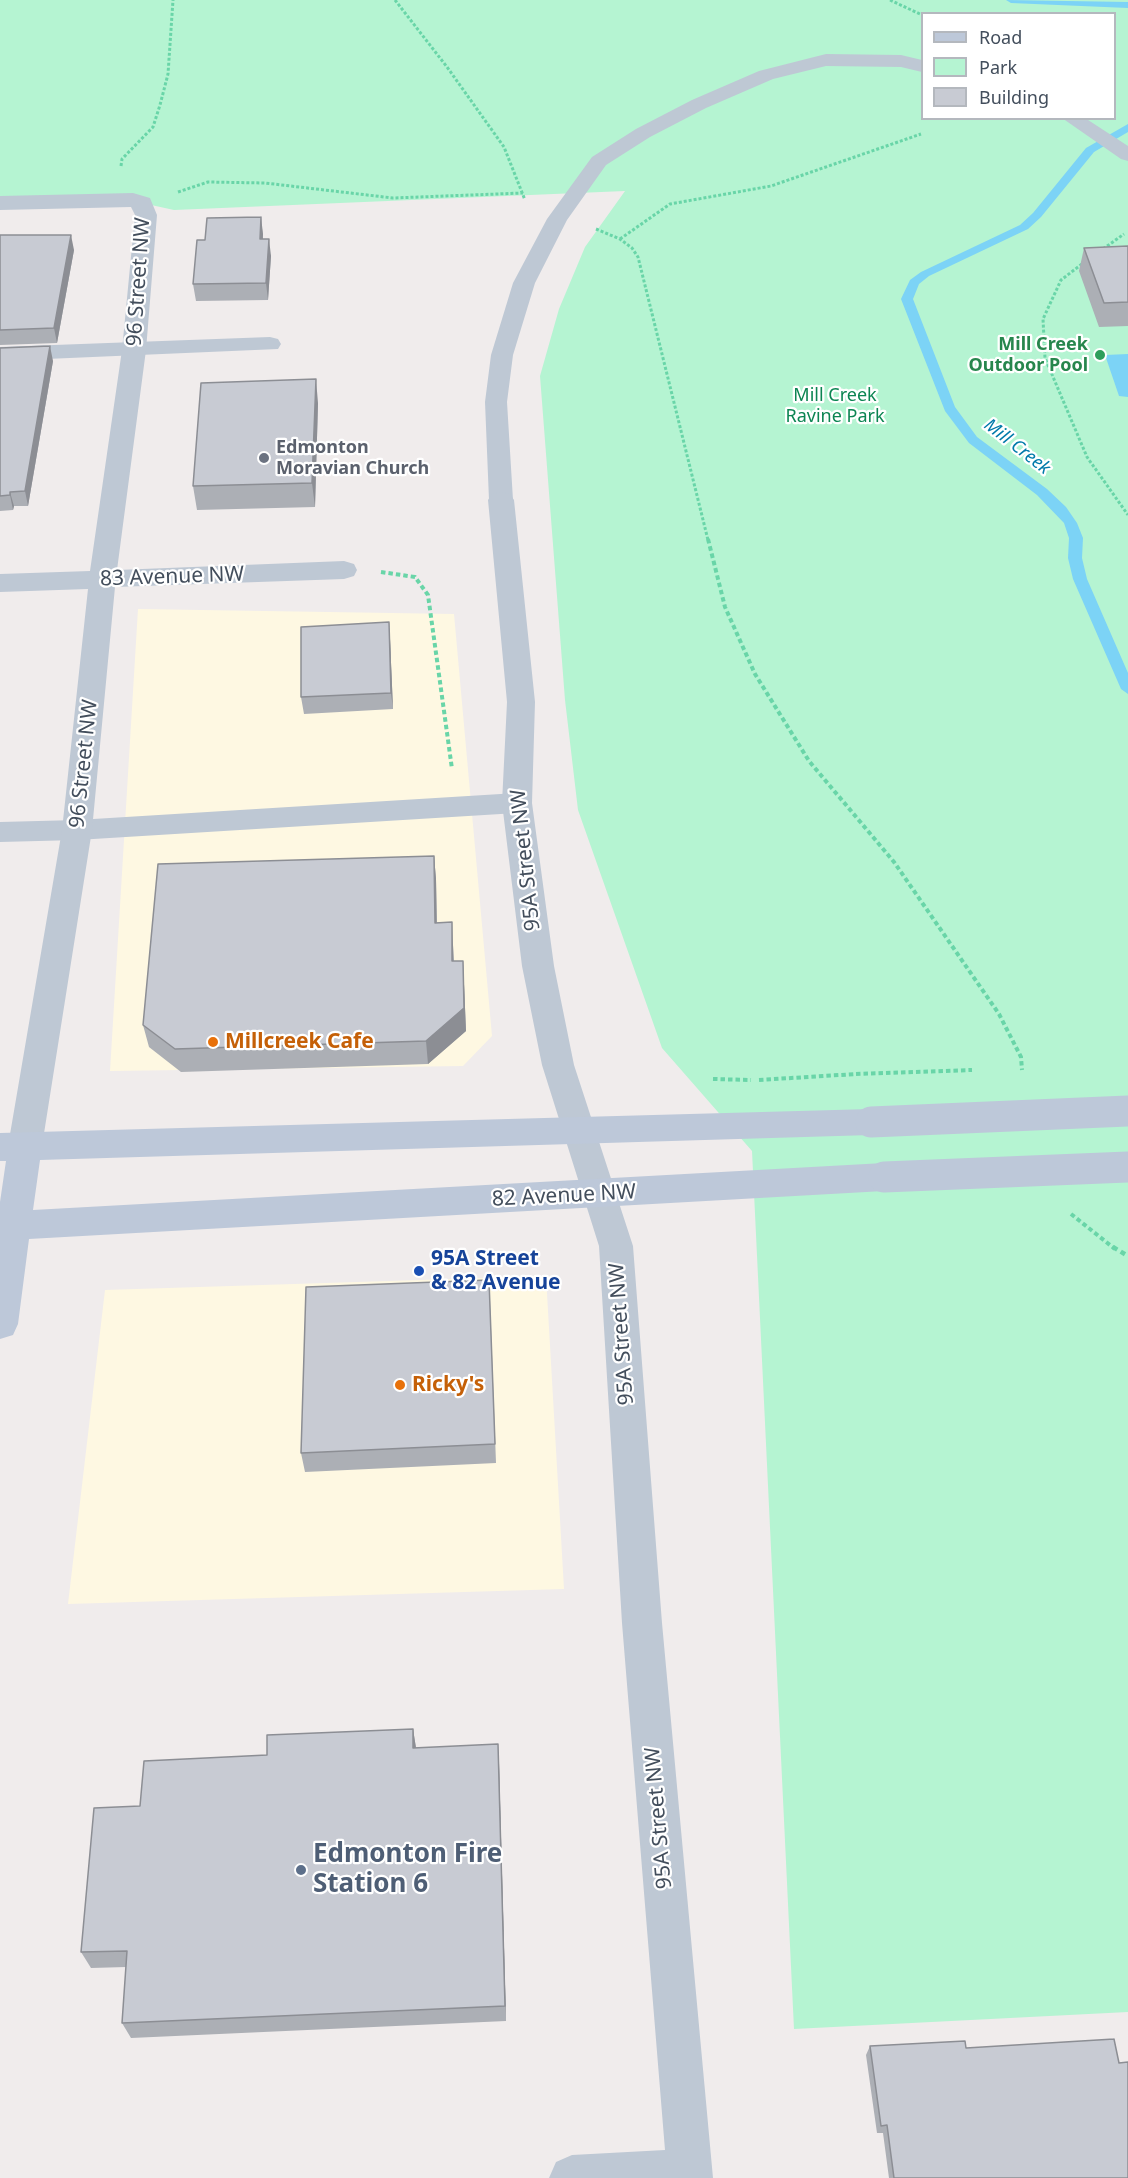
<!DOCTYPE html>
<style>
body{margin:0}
#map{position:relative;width:1128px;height:2178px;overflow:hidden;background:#f0ecec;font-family:"Noto Sans",sans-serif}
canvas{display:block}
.legend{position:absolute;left:921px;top:12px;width:195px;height:108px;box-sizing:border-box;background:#fff;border:2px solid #b4b8be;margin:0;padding:8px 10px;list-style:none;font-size:18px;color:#434e5c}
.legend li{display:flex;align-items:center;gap:12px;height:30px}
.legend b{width:30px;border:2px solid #b4b8be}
</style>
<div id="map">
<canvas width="1128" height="2178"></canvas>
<ul class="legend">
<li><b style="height:8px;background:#bdc8d9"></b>Road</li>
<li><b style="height:16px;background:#b5f4d2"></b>Park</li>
<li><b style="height:16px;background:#c8cbd3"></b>Building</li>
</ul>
</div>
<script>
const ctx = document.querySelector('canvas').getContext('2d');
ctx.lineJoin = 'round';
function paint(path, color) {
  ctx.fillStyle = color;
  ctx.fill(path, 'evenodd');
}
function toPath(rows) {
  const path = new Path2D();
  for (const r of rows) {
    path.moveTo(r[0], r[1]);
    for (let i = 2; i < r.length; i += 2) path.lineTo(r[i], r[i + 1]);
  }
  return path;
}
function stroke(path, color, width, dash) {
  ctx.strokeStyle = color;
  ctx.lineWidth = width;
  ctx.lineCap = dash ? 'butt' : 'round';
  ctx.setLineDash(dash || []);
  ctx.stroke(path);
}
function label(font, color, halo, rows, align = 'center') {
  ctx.font = font + ' "Noto Sans",sans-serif';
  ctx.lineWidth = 4.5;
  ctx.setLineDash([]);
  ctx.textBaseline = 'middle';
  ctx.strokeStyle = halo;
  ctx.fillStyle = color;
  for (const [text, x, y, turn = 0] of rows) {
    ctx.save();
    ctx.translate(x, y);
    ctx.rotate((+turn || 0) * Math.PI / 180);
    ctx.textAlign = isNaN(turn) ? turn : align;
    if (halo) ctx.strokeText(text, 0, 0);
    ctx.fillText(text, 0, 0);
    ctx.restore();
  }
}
paint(toPath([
 [138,609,454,614,492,1036,463,1066,110,1071],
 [546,1276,564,1589,68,1604,105,1290]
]), '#fef8e2');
paint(toPath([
 [0,0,1128,0,1128,2012,794,2029,752,1151,662,1048,578,810,565,700,540,376,559,309,585,247,625,191,174,210,142,203,0,204],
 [922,14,1114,14,1114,118,922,118]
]), '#b5f4d2');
paint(toPath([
 [1128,354,1128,397,1119,396,1105,355]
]), '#7cd3f6');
paint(toPath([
 [1006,0,1128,2,1128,8,1011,3,1006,0],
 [1128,124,1128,132,1094,152,1041,217,1028,229,929,276,919,284,913,299,955,407,977,437,1047,489,1066,507,1077,523,1083,538,1082,558,1087,579,1128,673,1128,694,1121,689,1073,579,1068,558,1069,538,1064,523,1037,495,969,443,945,411,901,299,910,280,921,272,1020,225,1033,213,1086,148,1128,124]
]), '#7cd3f6');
stroke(toPath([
 [395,0,447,67,504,147,525,200],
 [890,0,922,15],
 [121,166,122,159,153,127,160,105,168,74,173,0],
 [178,192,208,182,265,183,393,198,523,193],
 [596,229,620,239,632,248,638,257,708,540],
 [620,239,670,204,771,186,921,134],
 [1103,249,1124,234],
 [1082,264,1061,280,1043,319,1045,358,1087,457,1128,515]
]), '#69d5a8', 3, [3, 2]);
stroke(toPath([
 [708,539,725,607,755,674,809,761,894,862,999,1014,1021,1057,1022,1070],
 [381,572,415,577,428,595,452,769],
 [713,1079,751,1080],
 [759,1080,856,1074],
 [1071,1214,1115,1249]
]), '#69d5a8', 4, [4.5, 3]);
stroke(toPath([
 [1113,1247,1128,1256]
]), '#69d5a8', 4.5, [5, 4]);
paint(toPath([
 [826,54,901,55,922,60,922,72,901,67,826,66,773,79,706,108,650,137,606,165,567,220,535,283,513,355,507,402,513,500,509,505,501,507,493,505,489,500,485,402,491,355,513,283,547,219,592,157,636,129,692,100,759,71,826,54],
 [1062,118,1085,118,1128,146,1128,161,1121,159,1062,118],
 [270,337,278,339,281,344,278,349,0,361,0,347,270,337],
 [517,793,527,796,530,803,527,810,517,813,77,840,0,842,0,822,77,820,517,793]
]), '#bec8d4');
paint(toPath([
 [133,193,150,198,157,215,146,350,117,570,344,561,354,564,357,570,354,576,344,579,115,587,92,830,42,1146,37,1156,25,1160,13,1156,8,1146,62,830,88,589,0,592,0,574,90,571,122,350,135,215,131,207,0,210,0,196,133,193],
 [501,492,510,494,514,500,535,702,532,803,554,966,574,1065,633,1246,662,1623,713,2178,549,2178,556,2162,572,2155,665,2150,622,1623,599,1246,542,1065,522,966,502,803,507,702,488,500,492,494,501,492]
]), '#bec8d4');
paint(toPath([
 [871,1109,883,1112,888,1122,883,1132,871,1135,40,1160,33,1210,884,1163,896,1167,901,1177,896,1187,884,1191,29,1239,18,1324,13,1335,0,1339,0,1202,6,1161,0,1161,0,1133,871,1109]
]), '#bdc8d9');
stroke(toPath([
 [856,1074,972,1070]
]), '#69d5a8', 4, [4.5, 3]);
stroke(toPath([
 [871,1122,1128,1111],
 [884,1177,1128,1167]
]), '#bdc8d9', 31);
paint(toPath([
 [261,217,263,239,271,256,268,300,196,301,193,284,205,240],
 [0,235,74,250,57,343,0,345],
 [1128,246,1128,326,1099,327,1079,271,1084,248],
 [0,348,53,361,28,506,14,506,13,510,0,511],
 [318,403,315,507,197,510,193,486],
 [390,639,393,709,304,714,301,697],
 [434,856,436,879,437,923,453,945,454,961,464,984,466,1031,428,1064,181,1072,149,1047,143,1025],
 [490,1300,496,1463,305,1472,301,1453],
 [413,1729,416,1748,499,1763,506,2021,131,2038,122,2023,126,1967,91,1968,81,1952,140,1806,267,1755],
 [870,2046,966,2048,1119,2063,1128,2178,889,2178,883,2133,877,2133,866,2055]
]), '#acafb5');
paint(toPath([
 [261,217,263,234,262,256,260,239],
 [71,235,74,250,57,343,54,328],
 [269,239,271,256,268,300,266,283],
 [50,346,53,361,28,506,25,491],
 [316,379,318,403,315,507,312,483],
 [10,492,14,506,13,510,10,495],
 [389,622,390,639,393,709,391,693],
 [434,856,436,879,437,946,435,923],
 [452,922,453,945,454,984,452,961],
 [463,961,466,1031,428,1064,426,1041],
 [413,1729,416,1748,413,1748],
 [498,1744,499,1763,506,2021,505,2006]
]), '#8c8e94');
const building = toPath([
 [261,217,260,239,269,239,266,283,193,284,197,240,205,240,207,218,261,217],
 [0,235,71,235,54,328,0,330,0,235],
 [1128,246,1128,302,1104,303,1084,248,1128,246],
 [50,346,25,491,10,492,10,495,0,496,0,348,50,346],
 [316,379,312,483,193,486,201,383,316,379],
 [389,622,391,693,301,697,301,627,389,622],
 [434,856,435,923,452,922,452,961,463,961,464,1008,426,1041,175,1049,143,1025,158,864,434,856],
 [489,1280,495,1444,301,1453,306,1287,489,1280],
 [413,1729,413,1748,498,1744,505,2006,122,2023,127,1951,81,1952,94,1808,140,1806,144,1761,267,1755,267,1735,413,1729],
 [1114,2039,1119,2063,1128,2062,1128,2178,894,2178,887,2125,881,2126,870,2046,965,2041,966,2048,1114,2039]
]);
paint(building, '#c8cbd3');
stroke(building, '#8c8e94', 1.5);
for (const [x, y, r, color] of [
 [1100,355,6,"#2e9e5b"],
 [264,458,6,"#6b7280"],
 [213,1042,6,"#e8710a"],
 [419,1271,6,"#1a4fb4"],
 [400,1385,6,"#e8710a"],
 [301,1870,6,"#5c6f8a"]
]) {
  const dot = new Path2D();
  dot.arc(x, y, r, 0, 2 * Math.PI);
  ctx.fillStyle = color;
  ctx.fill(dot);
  stroke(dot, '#fff', 2);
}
label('bold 18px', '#27864d', '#fff', [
 ["Mill Creek",1088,345],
 ["Outdoor Pool",1088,366]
], 'right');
label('18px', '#0c8552', '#fff', [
 ["Mill Creek",835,396],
 ["Ravine Park",835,417]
]);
label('italic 18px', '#017aaa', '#fff', [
 ["Mill Creek",1017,447,38]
]);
label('bold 18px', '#5b616d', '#fff', [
 ["Edmonton",276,448],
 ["Moravian Church",276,469]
], 'left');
label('21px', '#434e5c', '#fff', [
 ["96 Street NW",139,282,-86],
 ["83 Avenue NW",172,577,-2],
 ["96 Street NW",84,764,-84],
 ["95A Street NW",526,860,-96],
 ["82 Avenue NW",564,1196,-3],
 ["95A Street NW",622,1334,-94],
 ["95A Street NW",659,1818,-95]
]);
label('bold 21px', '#c56008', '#fff', [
 ["Millcreek Cafe",225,1042],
 ["Ricky's",412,1385]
], 'left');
label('bold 21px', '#164399', '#fff', [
 ["95A Street",431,1259],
 ["& 82 Avenue",431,1283]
], 'left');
label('bold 26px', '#4e5e75', '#fff', [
 ["Edmonton Fire",313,1855],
 ["Station 6",313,1885]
], 'left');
</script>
